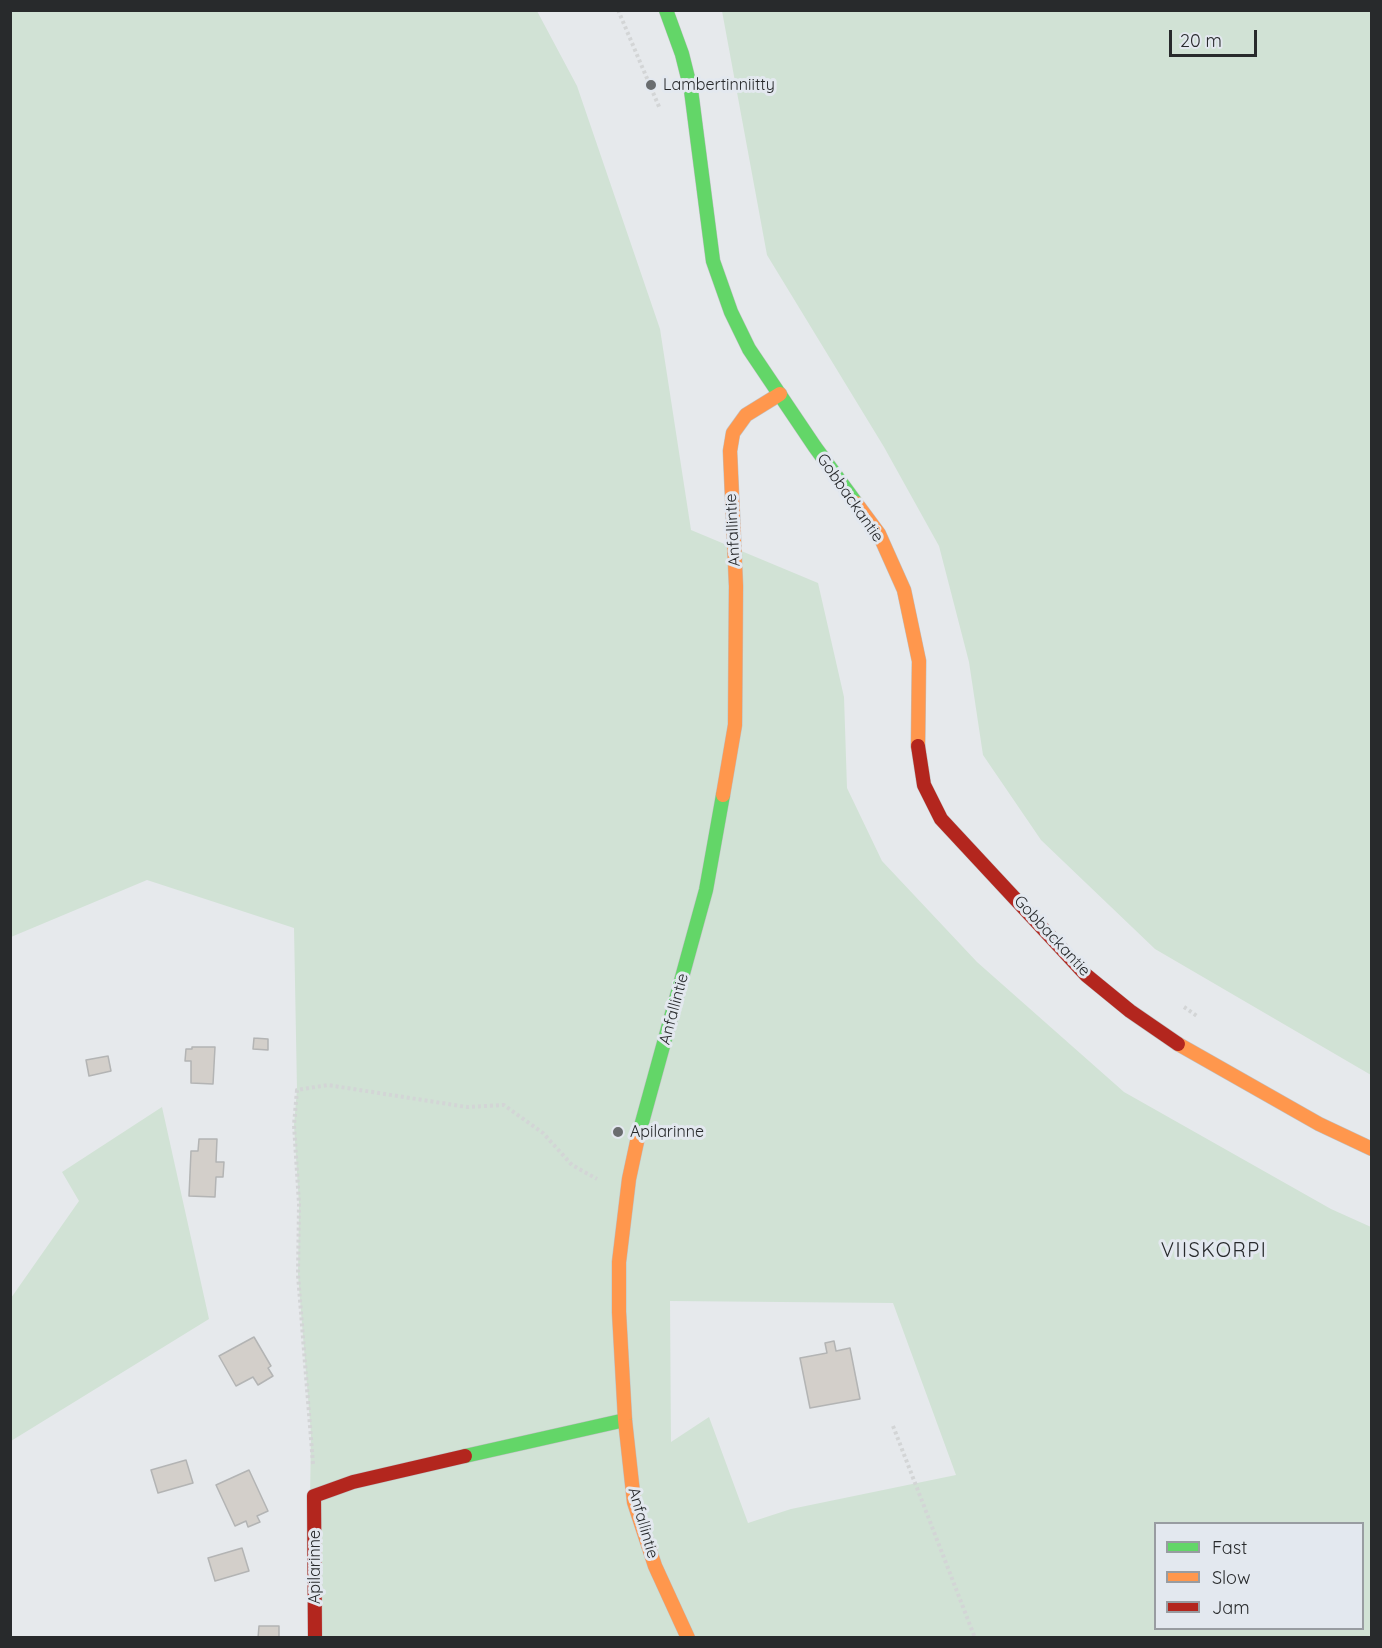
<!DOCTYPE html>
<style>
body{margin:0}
#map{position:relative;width:1382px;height:1648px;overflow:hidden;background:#e6e9ec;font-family:Quicksand,sans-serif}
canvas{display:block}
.frame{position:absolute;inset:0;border:12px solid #282a2c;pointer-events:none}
.legend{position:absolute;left:1154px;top:1522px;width:210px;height:108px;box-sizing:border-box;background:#e3e8ef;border:2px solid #989ca1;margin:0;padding:8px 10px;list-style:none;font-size:18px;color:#282a2c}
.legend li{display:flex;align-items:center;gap:12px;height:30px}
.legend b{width:30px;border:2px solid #989ca1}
.scale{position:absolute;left:1169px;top:30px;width:88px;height:27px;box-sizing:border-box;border:3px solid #282a2c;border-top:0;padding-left:8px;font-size:18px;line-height:21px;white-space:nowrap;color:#282a2c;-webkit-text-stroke:4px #e3e8ef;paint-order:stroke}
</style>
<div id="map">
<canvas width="1382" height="1648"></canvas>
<div class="frame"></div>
<ul class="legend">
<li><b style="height:8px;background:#63d668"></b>Fast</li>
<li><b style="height:8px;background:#ff974d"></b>Slow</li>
<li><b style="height:8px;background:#b3261e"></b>Jam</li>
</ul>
<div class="scale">20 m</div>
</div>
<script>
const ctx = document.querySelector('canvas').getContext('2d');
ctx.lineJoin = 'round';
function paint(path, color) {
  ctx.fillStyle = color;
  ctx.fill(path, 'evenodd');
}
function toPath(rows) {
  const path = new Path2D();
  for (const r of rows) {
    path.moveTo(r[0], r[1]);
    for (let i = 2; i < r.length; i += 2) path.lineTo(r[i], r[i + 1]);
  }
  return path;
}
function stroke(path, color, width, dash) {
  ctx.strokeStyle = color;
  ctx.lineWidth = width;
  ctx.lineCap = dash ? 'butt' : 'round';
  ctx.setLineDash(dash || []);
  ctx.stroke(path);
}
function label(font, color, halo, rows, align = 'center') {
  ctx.font = font + ' Quicksand,sans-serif';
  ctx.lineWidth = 6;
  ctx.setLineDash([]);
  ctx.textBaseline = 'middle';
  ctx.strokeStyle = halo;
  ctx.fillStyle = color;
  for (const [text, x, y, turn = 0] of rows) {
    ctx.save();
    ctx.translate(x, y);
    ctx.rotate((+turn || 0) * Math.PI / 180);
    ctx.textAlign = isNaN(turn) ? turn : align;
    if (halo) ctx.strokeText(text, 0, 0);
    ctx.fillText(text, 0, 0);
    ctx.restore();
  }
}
paint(toPath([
 [11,11,537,11,577,86,660,329,691,530,818,583,844,697,847,788,882,861,977,962,1124,1092,1331,1209,1371,1227,1371,1637,308,1637,311,1434,298,1275,299,1204,294,1125,297,1090,294,928,147,880,11,937],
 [670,1301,893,1303,956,1475,791,1509,748,1523,709,1417,671,1442],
 [1156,1524,1362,1524,1362,1628,1156,1628],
 [722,11,1371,11,1371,1075,1155,949,1041,840,983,755,969,662,939,546,884,447,767,255],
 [162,1107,209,1319,11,1441,11,1298,79,1201,62,1172]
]), '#d1e2d5');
const building = toPath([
 [254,1038,268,1039,268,1050,253,1049,254,1038],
 [192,1047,215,1047,213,1084,191,1083,191,1061,185,1061,186,1049,192,1049,192,1047],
 [108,1056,111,1071,89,1076,86,1060,108,1056],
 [199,1139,217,1139,216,1162,224,1162,223,1177,216,1177,215,1197,189,1196,191,1151,198,1151,199,1139],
 [254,1337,271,1366,268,1368,273,1376,258,1385,253,1377,236,1386,219,1356,254,1337],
 [834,1341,836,1351,850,1348,860,1399,810,1408,800,1358,827,1353,825,1343,834,1341],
 [186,1460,193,1483,158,1493,151,1470,186,1460],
 [249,1470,268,1511,257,1516,260,1522,248,1527,246,1521,235,1526,216,1485,249,1470],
 [242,1548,249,1571,215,1581,208,1558,242,1548],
 [259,1626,279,1626,279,1638,258,1638,259,1626]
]);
paint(building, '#d3cfca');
stroke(building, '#b3b4b4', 1.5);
const fast = toPath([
 [666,10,682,54,691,90,713,261,731,312,749,349,815,447,856,503],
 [638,1137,706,890,723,795],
 [465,1456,625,1420]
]);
const slow = toPath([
 [856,503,879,534,904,590,919,661,918,746],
 [723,795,735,725,736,586,730,451,733,433,746,415,780,394],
 [1178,1044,1319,1124,1372,1149],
 [638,1137,629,1179,619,1262,619,1312,625,1420,634,1502,655,1566,688,1638]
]);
const jam = toPath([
 [918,746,924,785,941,819,1086,975,1130,1011,1178,1044],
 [315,1638,314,1496,353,1482,465,1456]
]);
stroke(fast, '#bfc1c3', 15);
stroke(slow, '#bfc1c3', 15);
stroke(jam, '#bfc1c3', 15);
stroke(toPath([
 [618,10,660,109],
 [1184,1007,1197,1016],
 [893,1426,975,1638],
 [313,1464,298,1275,299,1204,294,1125,297,1090,328,1085,467,1107,504,1105,543,1133,572,1165,597,1179]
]), '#d3d5d6', 4, [3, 3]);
stroke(fast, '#63d668', 14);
stroke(slow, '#ff974d', 14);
stroke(jam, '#b3261e', 14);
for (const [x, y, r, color] of [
 [651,85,6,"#6a6d6f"],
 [618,1132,6,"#6a6d6f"]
]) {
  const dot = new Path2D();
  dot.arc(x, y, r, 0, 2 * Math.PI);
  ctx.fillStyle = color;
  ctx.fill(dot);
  stroke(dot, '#e3e8ef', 2);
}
label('16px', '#282a2c', '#e3e8ef', [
 ["Lambertinniitty",663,85],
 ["Apilarinne",630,1132]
], 'left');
label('16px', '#282a2c', '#e3e8ef', [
 ["Gobbackantie",850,498,55],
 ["Anfallintie",733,530,-93],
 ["Gobbackantie",1052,936,47],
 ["Anfallintie",674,1009,-75],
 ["Anfallintie",643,1523,74],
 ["Apilarinne",315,1567,-90]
]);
ctx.letterSpacing = '1.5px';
label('20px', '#282a2c', '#e3e8ef', [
 ["VIISKORPI",1214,1251]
]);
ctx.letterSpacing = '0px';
</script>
